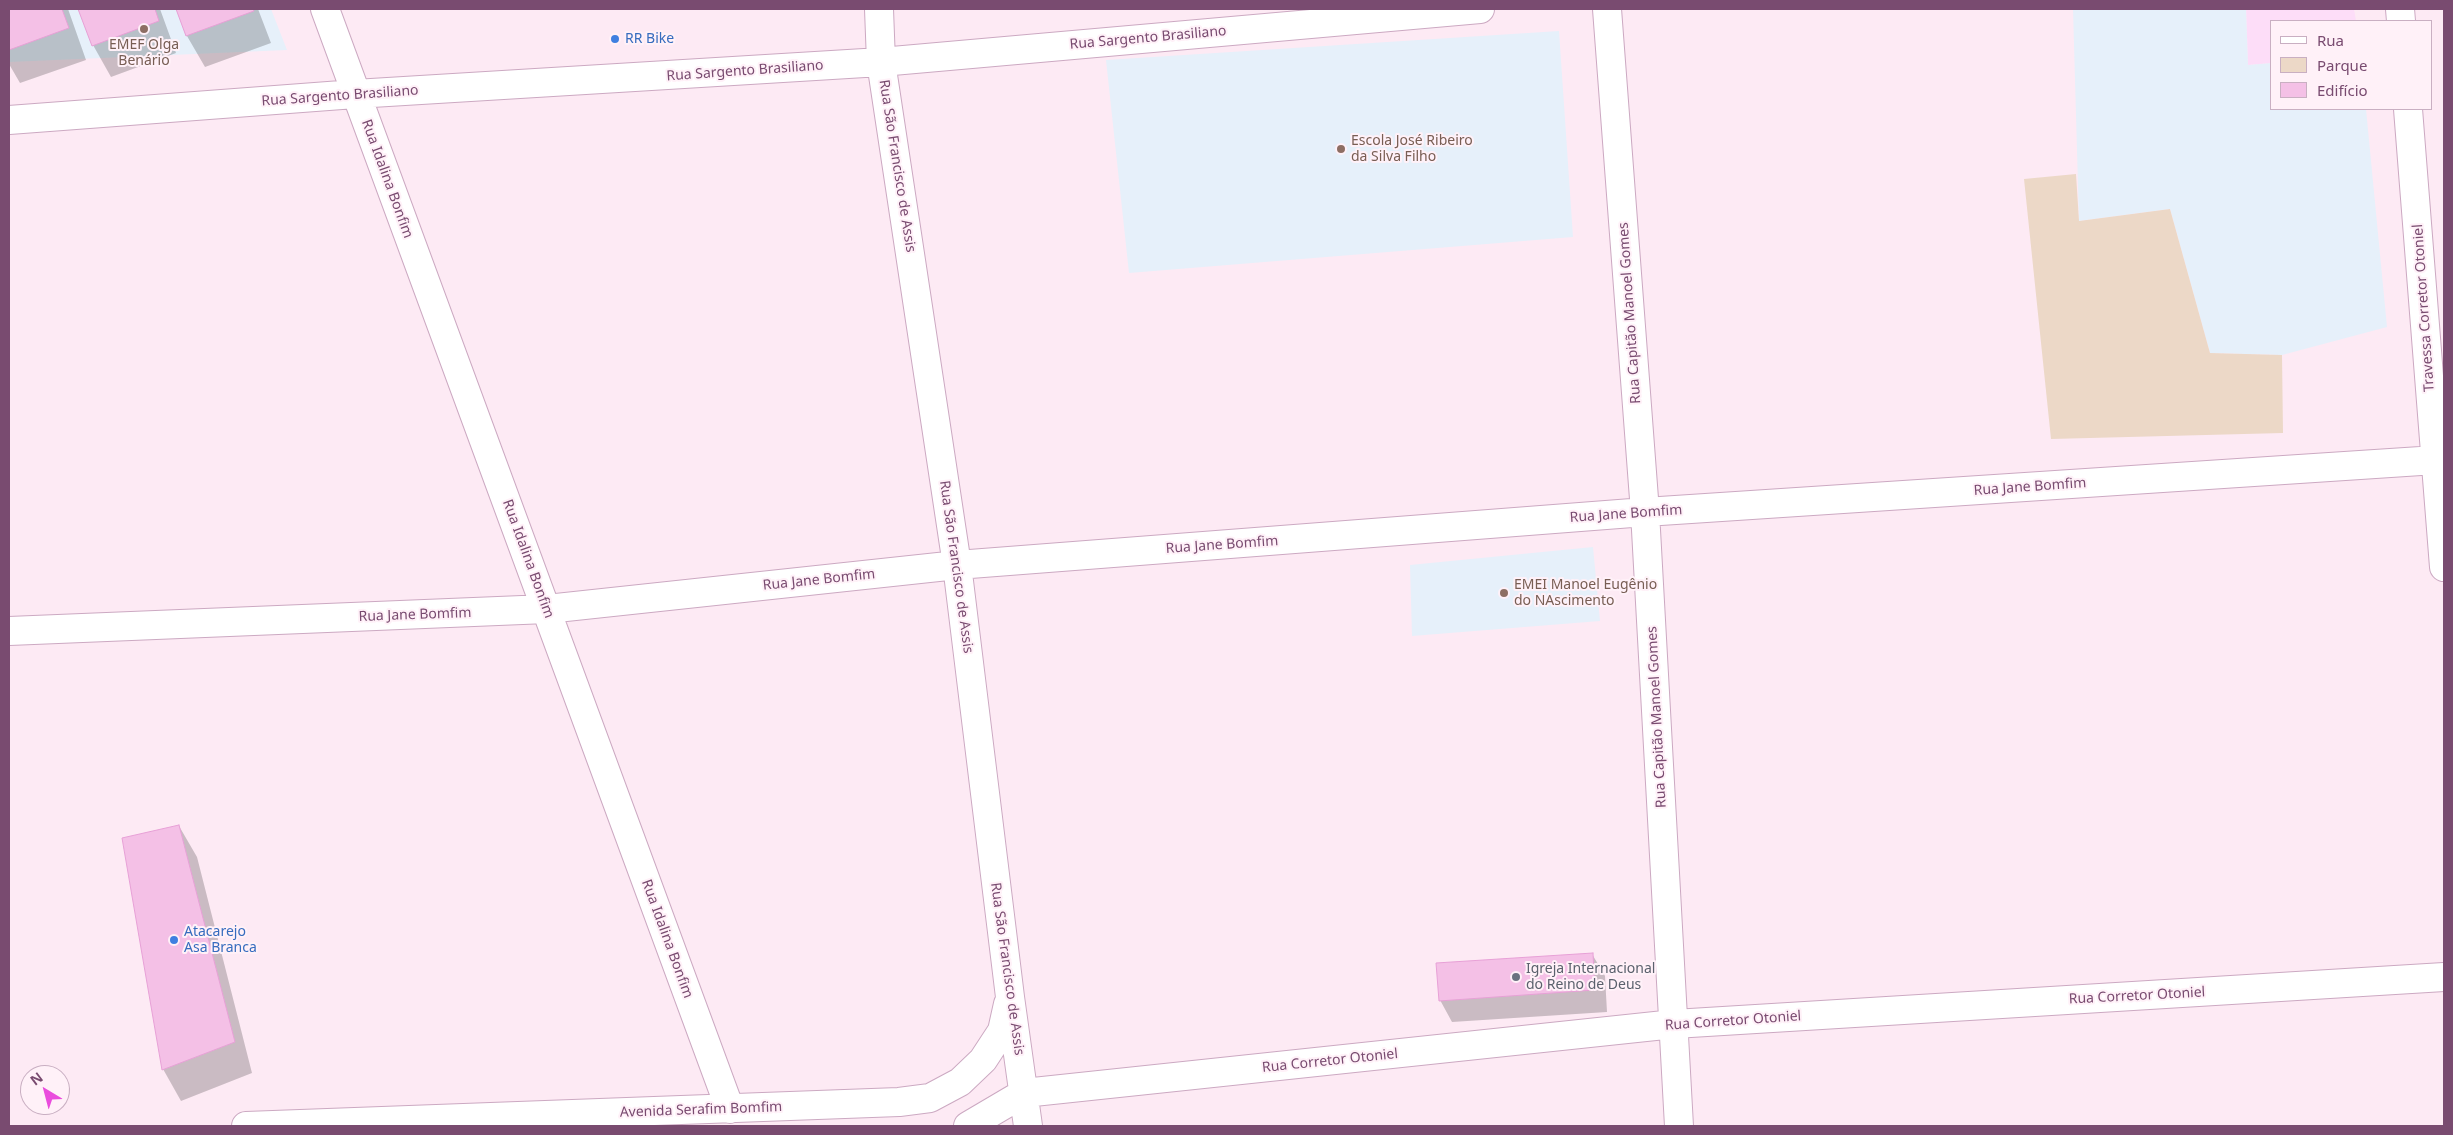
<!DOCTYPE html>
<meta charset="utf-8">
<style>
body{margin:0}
#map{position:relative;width:2453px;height:1135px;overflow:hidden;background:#fdeaf4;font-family:"Noto Sans",sans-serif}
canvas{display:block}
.frame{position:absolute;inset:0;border:10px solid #794b70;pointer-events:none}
.legend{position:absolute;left:2270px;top:20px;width:162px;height:90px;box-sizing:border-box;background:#fff1f8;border:1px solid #c9afc2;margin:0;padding:6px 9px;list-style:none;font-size:15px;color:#794b70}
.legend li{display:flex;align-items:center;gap:10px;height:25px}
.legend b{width:25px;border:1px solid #c9afc2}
.north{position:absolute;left:20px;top:1065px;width:50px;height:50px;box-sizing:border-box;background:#fff1f8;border:1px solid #c9afc2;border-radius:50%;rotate:323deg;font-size:14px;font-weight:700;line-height:20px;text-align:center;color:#794b70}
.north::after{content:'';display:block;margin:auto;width:18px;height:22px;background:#ea4cdd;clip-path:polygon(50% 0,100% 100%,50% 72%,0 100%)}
</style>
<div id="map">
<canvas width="2453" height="1135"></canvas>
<div class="frame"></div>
<ul class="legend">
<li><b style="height:6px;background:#fff"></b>Rua</li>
<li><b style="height:14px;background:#ecd8c7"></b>Parque</li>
<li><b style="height:14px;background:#f4c0e6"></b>Edifício</li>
</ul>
<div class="north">N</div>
</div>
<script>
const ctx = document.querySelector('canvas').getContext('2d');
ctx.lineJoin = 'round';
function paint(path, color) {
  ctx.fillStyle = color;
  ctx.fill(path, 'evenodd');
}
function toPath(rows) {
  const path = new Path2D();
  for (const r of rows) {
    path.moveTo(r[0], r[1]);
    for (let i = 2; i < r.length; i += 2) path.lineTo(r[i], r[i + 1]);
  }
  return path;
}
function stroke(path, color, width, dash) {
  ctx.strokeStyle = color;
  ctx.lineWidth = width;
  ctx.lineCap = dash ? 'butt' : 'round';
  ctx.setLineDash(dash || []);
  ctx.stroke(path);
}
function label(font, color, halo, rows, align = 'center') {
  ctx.font = font + ' "Noto Sans",sans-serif';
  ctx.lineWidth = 4;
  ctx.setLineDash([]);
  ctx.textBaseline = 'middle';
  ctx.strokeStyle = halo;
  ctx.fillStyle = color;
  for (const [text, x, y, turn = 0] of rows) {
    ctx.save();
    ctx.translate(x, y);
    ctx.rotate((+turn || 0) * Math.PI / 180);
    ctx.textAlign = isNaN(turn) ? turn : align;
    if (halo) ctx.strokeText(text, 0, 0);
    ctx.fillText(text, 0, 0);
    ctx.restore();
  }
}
paint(toPath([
 [2246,9,2354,9,2356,21,2272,21,2272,63,2248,65]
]), '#fdddf8');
paint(toPath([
 [9,9,271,9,287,50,9,62],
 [2073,9,2246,9,2248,65,2272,63,2272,109,2366,109,2387,327,2282,355,2210,353,2170,209,2079,221],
 [1559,31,1573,237,1129,273,1106,60],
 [1593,547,1600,621,1412,636,1410,565]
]), '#e6f0fa');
paint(toPath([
 [2076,174,2079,221,2170,209,2210,353,2282,355,2283,433,2051,439,2024,179]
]), '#ecd8c7');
paint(toPath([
 [9,9,68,9,86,60,20,83,9,64],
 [80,9,160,9,176,53,111,77,93,45],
 [177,9,258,9,271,43,205,67,187,36],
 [179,826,197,857,252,1073,181,1101,163,1069],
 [1592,954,1605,976,1607,1012,1452,1022,1440,1000]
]), '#0003');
const building = toPath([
 [9,9,62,9,69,28,9,50,9,9],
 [78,9,155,9,159,21,92,46,78,9],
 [176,9,253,9,254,11,186,36,176,9],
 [179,825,235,1042,162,1070,122,838,179,825],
 [1593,953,1595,990,1439,1001,1436,963,1593,953]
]);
paint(building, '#f4c0e6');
stroke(building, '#e7a0d6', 1);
const minor = toPath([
 [325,9,730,1109],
 [879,9,881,62,957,565,1010,997,1028,1126],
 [1607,9,1645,512,1679,1126],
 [2400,9,2401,21],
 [2408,109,2444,567],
 [9,120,355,94,881,62,1480,9],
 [9,631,547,609,957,565,1645,512,2436,460],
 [246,1126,899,1102,930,1098,960,1082,983,1060,1002,1031,1008,1004],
 [968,1126,1024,1093,1674,1024,2444,977]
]);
stroke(minor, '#cca9c2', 30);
stroke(minor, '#fff', 28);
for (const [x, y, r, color] of [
 [144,29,5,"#8d6e63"],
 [615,39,5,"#3f7fe0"],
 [1341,149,5,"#8d6e63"],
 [1504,593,5,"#8d6e63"],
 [174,940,5,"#3f7fe0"],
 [1516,977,5,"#6b7280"]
]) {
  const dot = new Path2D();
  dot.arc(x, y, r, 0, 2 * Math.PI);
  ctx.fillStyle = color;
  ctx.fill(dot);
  stroke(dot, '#fff1f8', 2);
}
label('14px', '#794b70', '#fff1f8', [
 ["Rua Sargento Brasiliano",1148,38,-5],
 ["Rua Sargento Brasiliano",745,71,-4],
 ["Rua Sargento Brasiliano",340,96,-4],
 ["Rua São Francisco de Assis",897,166,81],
 ["Rua Idalina Bonfim",387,179,70],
 ["Travessa Corretor Otoniel",2424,308,-94],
 ["Rua Capitão Manoel Gomes",1630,313,-94],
 ["Rua Jane Bomfim",2030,487,-4],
 ["Rua Jane Bomfim",1626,514,-4],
 ["Rua Jane Bomfim",1222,545,-4],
 ["Rua Idalina Bonfim",528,559,70],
 ["Rua São Francisco de Assis",956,567,82],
 ["Rua Jane Bomfim",819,580,-6],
 ["Rua Jane Bomfim",415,615,-2],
 ["Rua Capitão Manoel Gomes",1657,717,-93],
 ["Rua Idalina Bonfim",667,939,70],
 ["Rua São Francisco de Assis",1007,969,82],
 ["Rua Corretor Otoniel",2137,996,-3],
 ["Rua Corretor Otoniel",1733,1021,-4],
 ["Rua Corretor Otoniel",1330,1061,-6],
 ["Avenida Serafim Bomfim",701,1110,-2]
]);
label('14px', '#366cbe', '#fff1f8', [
 ["RR Bike",625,39],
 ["Atacarejo",184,932],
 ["Asa Branca",184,948]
], 'left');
label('14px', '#785e54', '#fff1f8', [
 ["EMEF Olga",144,45,"center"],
 ["Benário",144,61,"center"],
 ["Escola José Ribeiro",1351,141],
 ["da Silva Filho",1351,157],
 ["EMEI Manoel Eugênio",1514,585],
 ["do NAscimento",1514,601]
], 'left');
label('14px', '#5b616d', '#fff1f8', [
 ["Igreja Internacional",1526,969],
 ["do Reino de Deus",1526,985]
], 'left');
</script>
